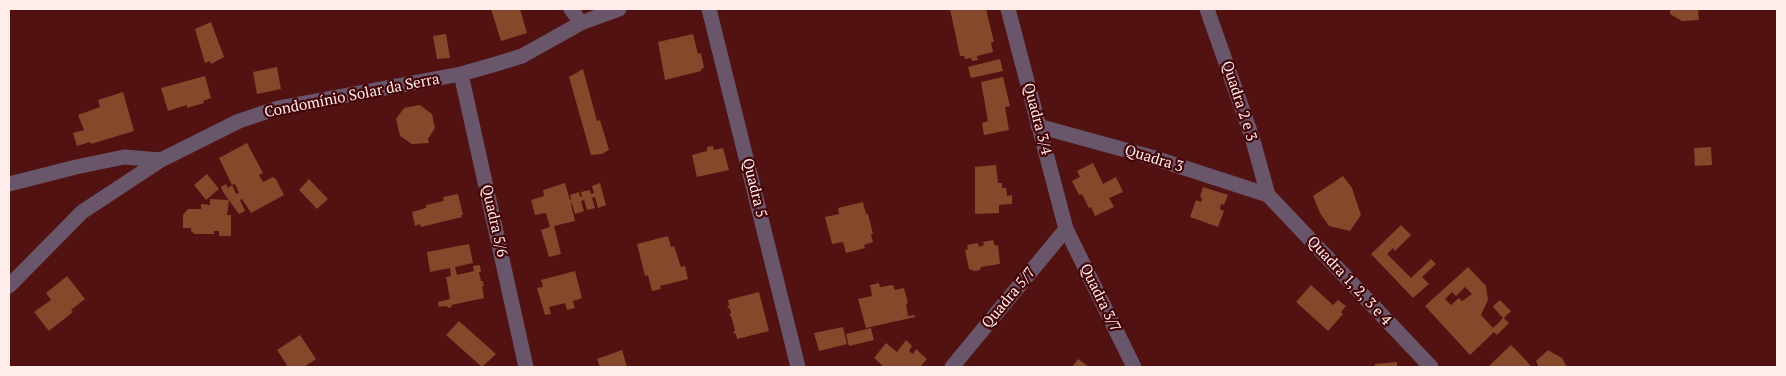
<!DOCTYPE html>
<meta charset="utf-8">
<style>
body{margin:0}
#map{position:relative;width:1786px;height:376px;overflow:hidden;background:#511211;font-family:"PT Serif",serif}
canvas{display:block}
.frame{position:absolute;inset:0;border:10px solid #feedeb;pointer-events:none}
</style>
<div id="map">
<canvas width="1786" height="376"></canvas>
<div class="frame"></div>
</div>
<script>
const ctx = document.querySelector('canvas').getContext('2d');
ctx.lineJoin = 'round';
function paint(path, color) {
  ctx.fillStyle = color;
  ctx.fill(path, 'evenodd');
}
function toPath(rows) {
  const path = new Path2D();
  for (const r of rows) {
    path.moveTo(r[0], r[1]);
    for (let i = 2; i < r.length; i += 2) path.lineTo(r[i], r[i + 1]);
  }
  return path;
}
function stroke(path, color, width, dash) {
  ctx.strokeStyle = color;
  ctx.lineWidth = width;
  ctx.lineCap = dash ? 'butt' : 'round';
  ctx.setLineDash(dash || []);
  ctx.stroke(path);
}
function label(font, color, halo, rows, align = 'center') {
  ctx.font = font + ' "PT Serif",serif';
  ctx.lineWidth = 4.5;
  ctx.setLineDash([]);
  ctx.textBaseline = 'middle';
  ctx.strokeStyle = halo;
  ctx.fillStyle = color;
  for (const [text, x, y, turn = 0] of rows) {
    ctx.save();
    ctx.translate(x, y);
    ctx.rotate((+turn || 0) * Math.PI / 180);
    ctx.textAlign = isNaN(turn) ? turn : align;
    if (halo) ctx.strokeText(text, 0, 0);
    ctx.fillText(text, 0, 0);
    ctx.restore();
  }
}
paint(toPath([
 [491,9,520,9,527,33,501,41],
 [950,9,986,9,994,42,991,42,993,52,977,56,978,60,972,61,971,58,965,59,964,56,960,56],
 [1670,9,1698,9,1699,20,1682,21,1670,14],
 [211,22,224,57,211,64,210,61,205,63,195,29],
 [446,34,450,58,437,59,433,36],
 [693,34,698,54,701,53,704,68,701,69,701,71,665,80,658,42],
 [1000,59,1003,71,971,78,968,67],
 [277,67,281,89,257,94,253,72],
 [583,69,597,121,600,120,609,150,602,154,591,155,569,77],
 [205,76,211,98,203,101,204,103,187,108,187,105,168,111,161,88],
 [1003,77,1010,106,1005,107,1009,130,984,135,982,123,988,121,981,82],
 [123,92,134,131,91,144,90,142,77,146,73,133,84,130,78,115,100,107,98,100],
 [420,105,432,114,435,128,428,139,429,143,412,144,400,136,396,119,404,108],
 [247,143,263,173,259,175,263,182,273,177,276,179,284,195,251,213,242,199,240,200,245,211,239,214,223,192,221,187,226,184,228,188,232,185,236,194,239,193,235,184,237,183,232,185,219,158],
 [713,146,714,150,723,148,729,170,697,177,692,155,707,151,707,147],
 [1711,147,1712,165,1695,166,1694,148],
 [1093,163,1103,184,1116,177,1123,192,1109,198,1114,207,1095,216,1091,207,1089,208,1082,194,1079,195,1072,181,1080,177,1077,171],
 [996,165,998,183,1002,183,1002,188,1006,188,1007,196,1012,195,1012,204,999,205,999,213,975,214,975,167],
 [207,174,219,189,206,200,194,185],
 [1343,176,1352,188,1361,215,1350,231,1329,226,1320,213,1313,196],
 [309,179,328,199,317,209,299,190],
 [565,183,570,200,571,199,570,195,579,192,580,197,582,196,581,192,590,190,591,194,594,193,592,186,600,183,606,205,598,208,595,197,592,198,595,208,587,210,584,200,581,201,584,211,575,214,572,203,571,204,575,221,554,226,561,254,549,257,541,230,550,227,546,213,535,215,531,200,544,196,543,190],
 [1203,187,1228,195,1224,205,1221,204,1220,209,1224,211,1218,227,1190,217,1196,200,1201,202,1202,198,1200,197],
 [458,194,463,215,461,215,462,217,421,227,420,224,415,226,412,212,426,208,426,205,444,201,443,197],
 [210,199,229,200,227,215,231,215,231,236,219,236,219,231,214,231,214,234,195,234,191,231,191,228,183,228,183,215,188,209,201,209,201,204,210,205],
 [863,202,866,214,868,214,873,234,871,234,873,242,864,245,865,248,846,253,843,242,832,244,825,217,839,214,838,208],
 [1401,225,1411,235,1395,251,1393,248,1387,254,1411,278,1431,259,1436,264,1422,277,1429,284,1413,298,1371,254],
 [668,236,671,247,674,246,681,267,685,266,688,279,660,286,661,289,652,291,648,275,645,276,637,244],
 [993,240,995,246,998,245,1000,264,981,267,980,270,974,271,969,269,965,250,968,249,967,245,978,243,979,247,984,245,983,242],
 [469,244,473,263,455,267,457,275,474,271,473,266,480,265,481,272,479,272,481,281,483,281,484,286,482,286,484,298,451,305,452,307,448,308,447,306,439,307,438,302,450,299,446,277,451,276,450,268,430,272,427,252],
 [1468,267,1486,286,1488,300,1481,315,1493,328,1503,318,1493,307,1495,304,1500,300,1511,311,1504,318,1509,323,1497,335,1494,332,1470,355,1425,306],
 [1465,287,1472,294,1462,301,1459,298,1451,305,1445,299,1452,292,1456,296],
 [575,271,582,298,573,301,575,308,567,310,565,303,549,307,551,314,545,315,537,288,543,287,541,280],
 [67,276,85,299,71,310,73,312,49,331,34,312,51,300,46,293],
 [879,283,880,287,893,285,895,290,904,288,908,303,906,304,908,316,915,315,915,317,866,328,858,299,872,296,870,285],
 [1311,285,1333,305,1338,300,1346,306,1341,312,1343,314,1328,331,1296,302],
 [759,292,769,331,737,339,736,334,733,333,735,330,731,316,729,315,731,313,730,309,727,307,729,305,728,300],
 [459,321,496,354,482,367,446,335],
 [843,327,847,344,819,351,814,333],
 [871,328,874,340,849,346,846,334],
 [300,335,316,359,304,367,284,367,287,365,277,350],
 [906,340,912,346,909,351,913,354,916,349,927,359,920,367,884,367,874,358,886,343,897,352],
 [1511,345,1520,354,1532,367,1491,367,1489,366],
 [622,350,627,367,600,367,597,359],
 [1548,350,1562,358,1567,367,1539,367,1536,361],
 [1078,359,1089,367,1072,367],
 [1397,362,1397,367,1375,367,1375,364]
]), '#85482a');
stroke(toPath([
 [571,9,581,23],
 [709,9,798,367],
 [1008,9,1066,229,1134,367],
 [1207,9,1252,137,1268,195,1431,367],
 [461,74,526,367],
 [1038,126,1151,157,1268,195],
 [9,184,76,167,124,157,161,160],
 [9,286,82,212,161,160,239,121,278,108,461,74,496,64,522,56,581,23,619,9],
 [952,367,1066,229]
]), '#6a566b', 15);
label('15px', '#feedeb', '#450508', [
 ["Condomínio Solar da Serra",352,96,-11],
 ["Quadra 2 e 3",1239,101,72],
 ["Quadra 3/4",1037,119,75],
 ["Quadra 3",1154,159,17],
 ["Quadra 5",754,188,76],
 ["Quadra 5/6",494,221,77],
 ["Quadra 1, 2, 3 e 4",1349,281,47],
 ["Quadra 5/7",1009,298,-50],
 ["Quadra 3/7",1100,298,64]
]);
</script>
